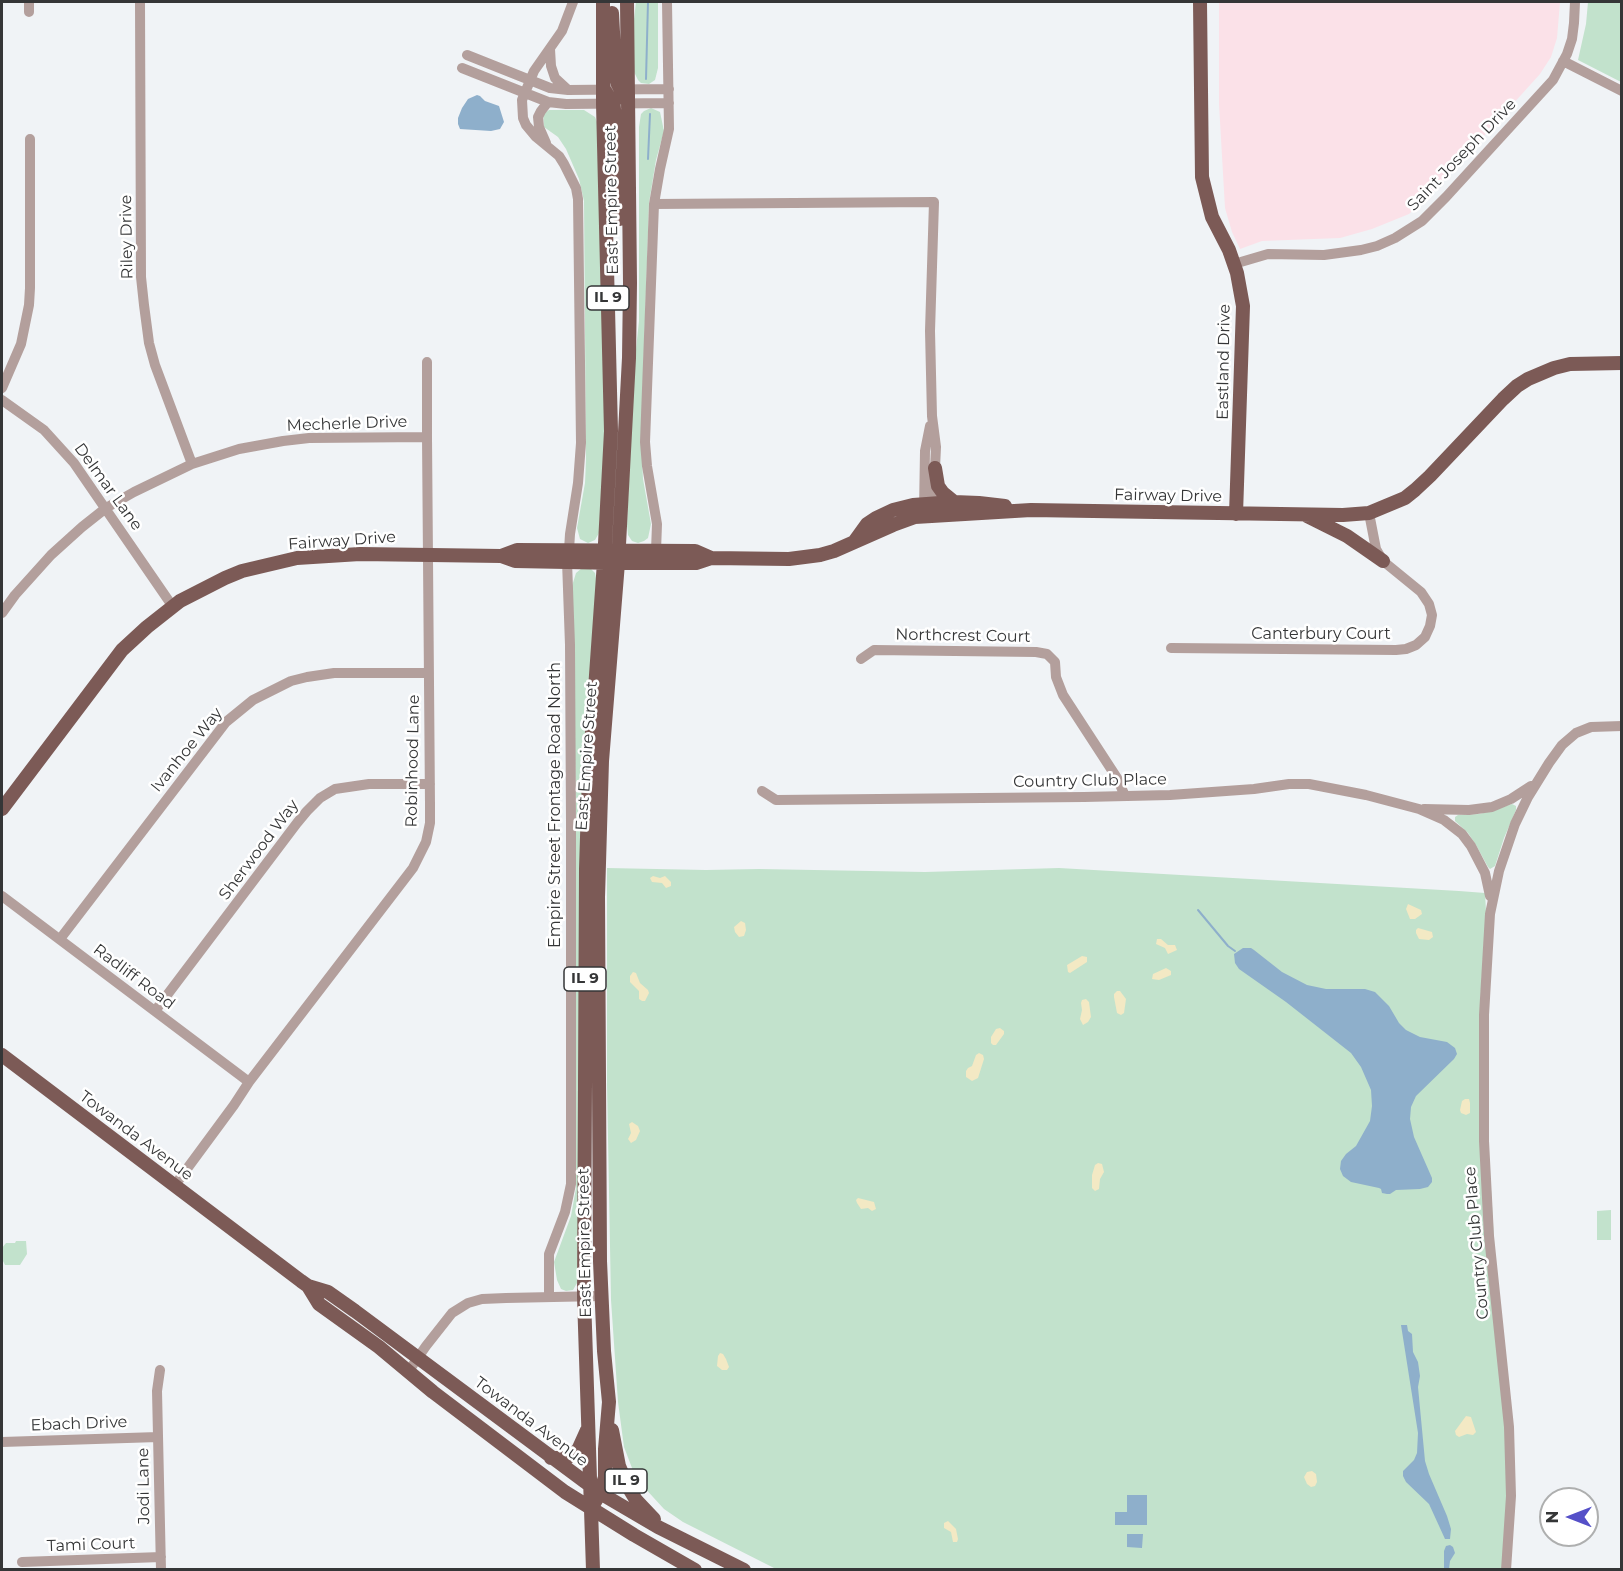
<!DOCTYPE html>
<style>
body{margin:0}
#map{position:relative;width:1623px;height:1571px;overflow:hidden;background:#f0f3f6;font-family:Montserrat,sans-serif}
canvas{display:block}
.frame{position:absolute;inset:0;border:3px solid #353637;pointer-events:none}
.north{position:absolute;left:1539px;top:1487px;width:60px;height:60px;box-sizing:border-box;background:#fff;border:2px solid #aeafaf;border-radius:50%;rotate:270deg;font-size:16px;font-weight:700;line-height:24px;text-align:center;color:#353637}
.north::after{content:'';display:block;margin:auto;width:21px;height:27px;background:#5550c8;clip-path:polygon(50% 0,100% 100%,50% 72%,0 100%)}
</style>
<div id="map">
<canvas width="1623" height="1571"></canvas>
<div class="frame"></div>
<div class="north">N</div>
</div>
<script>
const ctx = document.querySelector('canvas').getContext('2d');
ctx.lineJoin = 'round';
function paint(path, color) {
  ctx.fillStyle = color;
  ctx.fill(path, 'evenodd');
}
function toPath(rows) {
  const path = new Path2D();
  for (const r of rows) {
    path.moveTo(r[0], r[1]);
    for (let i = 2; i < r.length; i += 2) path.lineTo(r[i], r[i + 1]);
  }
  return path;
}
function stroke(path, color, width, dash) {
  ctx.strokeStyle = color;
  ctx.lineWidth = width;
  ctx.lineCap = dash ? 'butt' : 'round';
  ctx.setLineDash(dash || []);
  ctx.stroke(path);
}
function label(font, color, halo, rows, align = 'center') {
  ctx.font = font + ' Montserrat,sans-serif';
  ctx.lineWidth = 5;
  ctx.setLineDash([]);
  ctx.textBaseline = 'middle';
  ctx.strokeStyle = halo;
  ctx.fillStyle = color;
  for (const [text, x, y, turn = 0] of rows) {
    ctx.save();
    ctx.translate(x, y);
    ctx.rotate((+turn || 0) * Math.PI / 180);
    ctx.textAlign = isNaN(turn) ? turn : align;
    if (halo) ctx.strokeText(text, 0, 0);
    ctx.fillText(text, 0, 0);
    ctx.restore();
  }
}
paint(toPath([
 [1219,2,1560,2,1557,38,1551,57,1540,74,1436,189,1409,214,1372,229,1340,238,1262,241,1240,249,1232,232,1225,208,1219,104]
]), '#fbe1e8');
paint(toPath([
 [636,2,658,2,658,68,655,80,649,84,641,83,638,80,634,72,633,28],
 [1588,2,1621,2,1621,82,1578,60,1586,24],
 [651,108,660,112,664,131,656,160,649,203,641,438,643,479,651,524,648,538,644,541,638,543,632,541,628,535,627,525,633,377,639,321,639,127,641,114,644,111],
 [549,110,584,110,595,117,597,122,605,436,599,533,595,540,588,543,580,539,577,528,585,483,586,460,584,201,579,179,566,149,558,137,544,127,543,114],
 [582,568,591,569,595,573,597,583,579,1271,577,1283,573,1290,566,1291,561,1289,557,1280,554,1262,571,1216,576,1188,576,815,572,586,576,573],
 [1512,804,1516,806,1516,810,1504,838,1495,866,1490,869,1488,867,1476,845,1468,833,1455,821,1455,817,1458,815,1479,814,1491,811],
 [607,868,706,870,759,869,925,872,1059,868,1459,891,1485,893,1486,911,1480,1005,1505,1423,1507,1496,1502,1569,776,1569,683,1522,664,1509,642,1485,632,1468,624,1447,618,1402,611,1300,607,1084],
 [1611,1210,1611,1240,1597,1240,1597,1211],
 [16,1241,26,1241,27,1254,20,1265,5,1265,2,1259,2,1248,6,1243,15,1243]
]), '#c2e2cc');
paint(toPath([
 [653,876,660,878,665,876,671,882,671,886,666,888,662,883,652,882,650,878],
 [1408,904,1421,910,1422,914,1415,919,1410,919,1406,909],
 [741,921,745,923,746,930,744,936,739,937,735,932,734,927],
 [1418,928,1432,932,1433,937,1429,940,1419,939,1416,933,1416,930],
 [1157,939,1161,939,1168,945,1175,945,1177,950,1168,954,1165,948,1156,944],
 [1082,956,1087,957,1087,962,1070,973,1068,972,1067,965],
 [1166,968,1171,971,1171,975,1159,980,1152,979,1153,974],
 [633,972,636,973,640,983,648,990,649,993,645,1001,642,1001,639,999,639,991,630,982,630,976],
 [1117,991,1120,991,1126,999,1124,1013,1121,1015,1117,1013,1114,997,1114,994],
 [1086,999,1089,1002,1091,1017,1088,1022,1083,1025,1080,1019,1082,1010,1081,1003,1082,1000],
 [1000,1028,1004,1031,1004,1034,996,1045,993,1045,991,1043,991,1037,996,1029],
 [979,1053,983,1055,984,1059,978,1078,972,1081,966,1077,966,1071,968,1068,972,1066,976,1055],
 [1465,1099,1469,1099,1470,1103,1470,1113,1466,1115,1461,1113,1460,1110,1462,1101],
 [632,1122,638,1126,640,1131,636,1140,631,1143,628,1139,631,1133,629,1124],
 [1098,1163,1102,1164,1104,1172,1100,1179,1099,1189,1095,1191,1092,1188,1092,1175,1095,1165],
 [858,1198,874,1202,876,1209,872,1211,868,1208,861,1209,857,1203,856,1200],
 [720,1353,723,1354,726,1359,729,1367,727,1370,722,1370,717,1366,718,1356],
 [1466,1416,1471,1417,1476,1432,1473,1435,1467,1434,1459,1437,1456,1435,1455,1431],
 [1312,1471,1316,1474,1317,1482,1315,1486,1311,1487,1307,1484,1304,1477,1307,1472],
 [948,1521,956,1529,958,1539,957,1542,953,1542,951,1532,944,1528,944,1523]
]), '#f3e9c4');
paint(toPath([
 [477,95,480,96,485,101,499,106,504,122,500,129,491,131,460,129,458,124,458,118,462,108,468,99],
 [1243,948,1251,948,1254,950,1282,972,1307,985,1326,989,1365,989,1375,992,1389,1006,1399,1023,1406,1030,1420,1037,1447,1042,1455,1048,1457,1054,1454,1059,1416,1096,1411,1107,1410,1119,1414,1137,1432,1178,1432,1182,1428,1187,1420,1189,1396,1190,1390,1194,1387,1194,1382,1193,1381,1189,1379,1188,1351,1182,1343,1176,1340,1169,1341,1161,1346,1154,1356,1146,1370,1121,1372,1106,1371,1090,1361,1067,1351,1053,1286,1002,1239,969,1235,963,1234,954],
 [1401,1325,1407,1325,1408,1331,1412,1334,1413,1352,1418,1362,1420,1376,1418,1387,1425,1461,1429,1474,1447,1516,1451,1529,1450,1539,1445,1539,1429,1504,1406,1482,1403,1476,1403,1471,1414,1460,1417,1453,1418,1433],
 [1127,1495,1147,1495,1147,1525,1115,1525,1115,1512,1127,1512],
 [1127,1534,1143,1534,1142,1548,1127,1547],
 [1450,1545,1453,1547,1455,1553,1450,1561,1449,1569,1444,1569,1444,1551,1446,1546]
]), '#8eafcb');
stroke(toPath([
 [646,79,648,2],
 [648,159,650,114],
 [1198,910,1228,946,1235,951]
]), '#8eafcb', 2);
stroke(toPath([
 [29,2,29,12],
 [140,2,141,277,144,305,149,343,155,365,192,464],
 [550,49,551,66,555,78,568,90],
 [467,55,550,88,568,90,669,89],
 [1563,61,1622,91],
 [462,68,548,102,566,104,669,103],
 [546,143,539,127,538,117,541,111,548,102],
 [654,204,934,202,930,331,932,416,936,447,935,468,933,478,933,510],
 [1234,264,1268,254,1324,255,1361,250,1377,246,1395,238,1422,221,1446,197,1553,80,1567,54,1572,39,1574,23,1575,2],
 [2,388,21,344,29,305,30,288,30,139],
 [2,400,44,430,74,463,173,607],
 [924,511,925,451,930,426],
 [569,550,570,534,578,483,581,443,578,199,576,188,564,164,559,156,536,137,526,125,523,118,522,100,534,71,562,31,573,2],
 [656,551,657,524,647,466,645,442,654,204,660,169,669,129,667,2],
 [2,613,15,595,51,555,82,527,106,508,134,492,192,464,239,449,283,441,309,438,427,437],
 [1171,648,1396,650,1406,649,1416,645,1425,637,1430,626,1432,615,1429,604,1421,592,1383,561,1376,549,1369,513],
 [861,659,874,650,1036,652,1047,654,1055,662,1056,677,1063,695,1117,778,1125,796],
 [762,791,776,800,1084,797,1170,795,1254,789,1289,784,1309,784,1366,795,1419,809,1444,820,1462,834,1471,846,1485,873,1490,896],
 [1424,809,1469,810,1492,807,1511,799,1531,786],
 [2,896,249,1082],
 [60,939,226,722,253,700,291,681,307,677,334,673,429,673],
 [155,1011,297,823,307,811,320,798,335,789,369,784,430,784],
 [175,1185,234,1105,249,1082,413,868,426,842,430,823,430,804,427,437,427,362],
 [549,1297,549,1254,565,1212,571,1184,571,824,570,645,567,561],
 [160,1370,157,1391,161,1570],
 [408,1372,426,1346,452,1313,468,1303,482,1299,506,1298,601,1296],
 [2,1442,158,1437],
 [22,1562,161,1557],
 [1506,1570,1511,1496,1509,1427,1489,1236,1484,1141,1484,1015,1490,914,1499,871,1515,824,1528,797,1549,763,1562,745,1576,733,1591,727,1622,726]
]), '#b39f9c', 10);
stroke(toPath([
 [1200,2,1202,177,1212,217,1229,250,1237,273,1243,306,1236,514],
 [612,13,615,70,617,82,625,99],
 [605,91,613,104,618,131,620,219],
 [935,468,938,486,943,493,954,502],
 [1307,516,1347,536,1383,561],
 [854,542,867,524,876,518,893,510,913,505,954,502,979,503,1005,506],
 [501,556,515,561,618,563,696,563,711,558,789,559,820,555,834,551,893,525,915,517,1031,510,1343,515,1369,513,1405,498,1415,490,1430,476,1503,399,1517,386,1528,379,1554,368,1570,364,1622,363],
 [2,809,122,650,147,627,180,601,225,578,242,571,297,558,360,554,501,556,517,550,695,551,711,558],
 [2,1055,301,1281,308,1286,328,1292,355,1311,600,1493,658,1527,744,1570],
 [308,1286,319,1304,379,1347,433,1392,565,1492,634,1535,695,1570],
 [612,1430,619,1466,627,1485,636,1500,654,1519],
 [551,1458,567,1458,578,1450,587,1430],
 [592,1507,600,1493,605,1477,605,1449,609,1402,604,1351,600,1261,598,897,602,761,618,563,629,358,630,283,627,2],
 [593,1570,584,1297,586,869,589,774,604,562,611,431,603,104,603,2]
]), '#7c5a56', 14);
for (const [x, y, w] of [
 [608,298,42],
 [585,979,42],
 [626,1481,42]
]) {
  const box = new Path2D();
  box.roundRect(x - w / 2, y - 12, w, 24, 4.5);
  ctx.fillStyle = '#fff';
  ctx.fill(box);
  stroke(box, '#353637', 1.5);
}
label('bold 15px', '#353637', null, [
 ["IL 9",608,298],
 ["IL 9",585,979],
 ["IL 9",626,1481]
]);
label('16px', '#353637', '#fff', [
 ["Saint Joseph Drive",1462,155,-46],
 ["East Empire Street",612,200,-91],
 ["Riley Drive",127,237,-91],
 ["Eastland Drive",1224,362,-89],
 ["Mecherle Drive",347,424,-2],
 ["Delmar Lane",108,487,54],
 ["Fairway Drive",1168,496,1],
 ["Fairway Drive",342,541,-4],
 ["Canterbury Court",1321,634],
 ["Northcrest Court",963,636,1],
 ["Ivanhoe Way",187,750,-51],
 ["East Empire Street",587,756,-86],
 ["Robinhood Lane",413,761,-89],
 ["Country Club Place",1090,781,-1],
 ["Empire Street Frontage Road North",555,805,-90],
 ["Sherwood Way",259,850,-53],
 ["Radliff Road",134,977,37],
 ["Towanda Avenue",136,1136,37],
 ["East Empire Street",585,1243,-91],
 ["Country Club Place",1477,1243,-95],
 ["Towanda Avenue",531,1422,37],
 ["Ebach Drive",79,1424,-2],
 ["Jodi Lane",144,1486,-91],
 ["Tami Court",91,1545,-2]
]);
</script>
